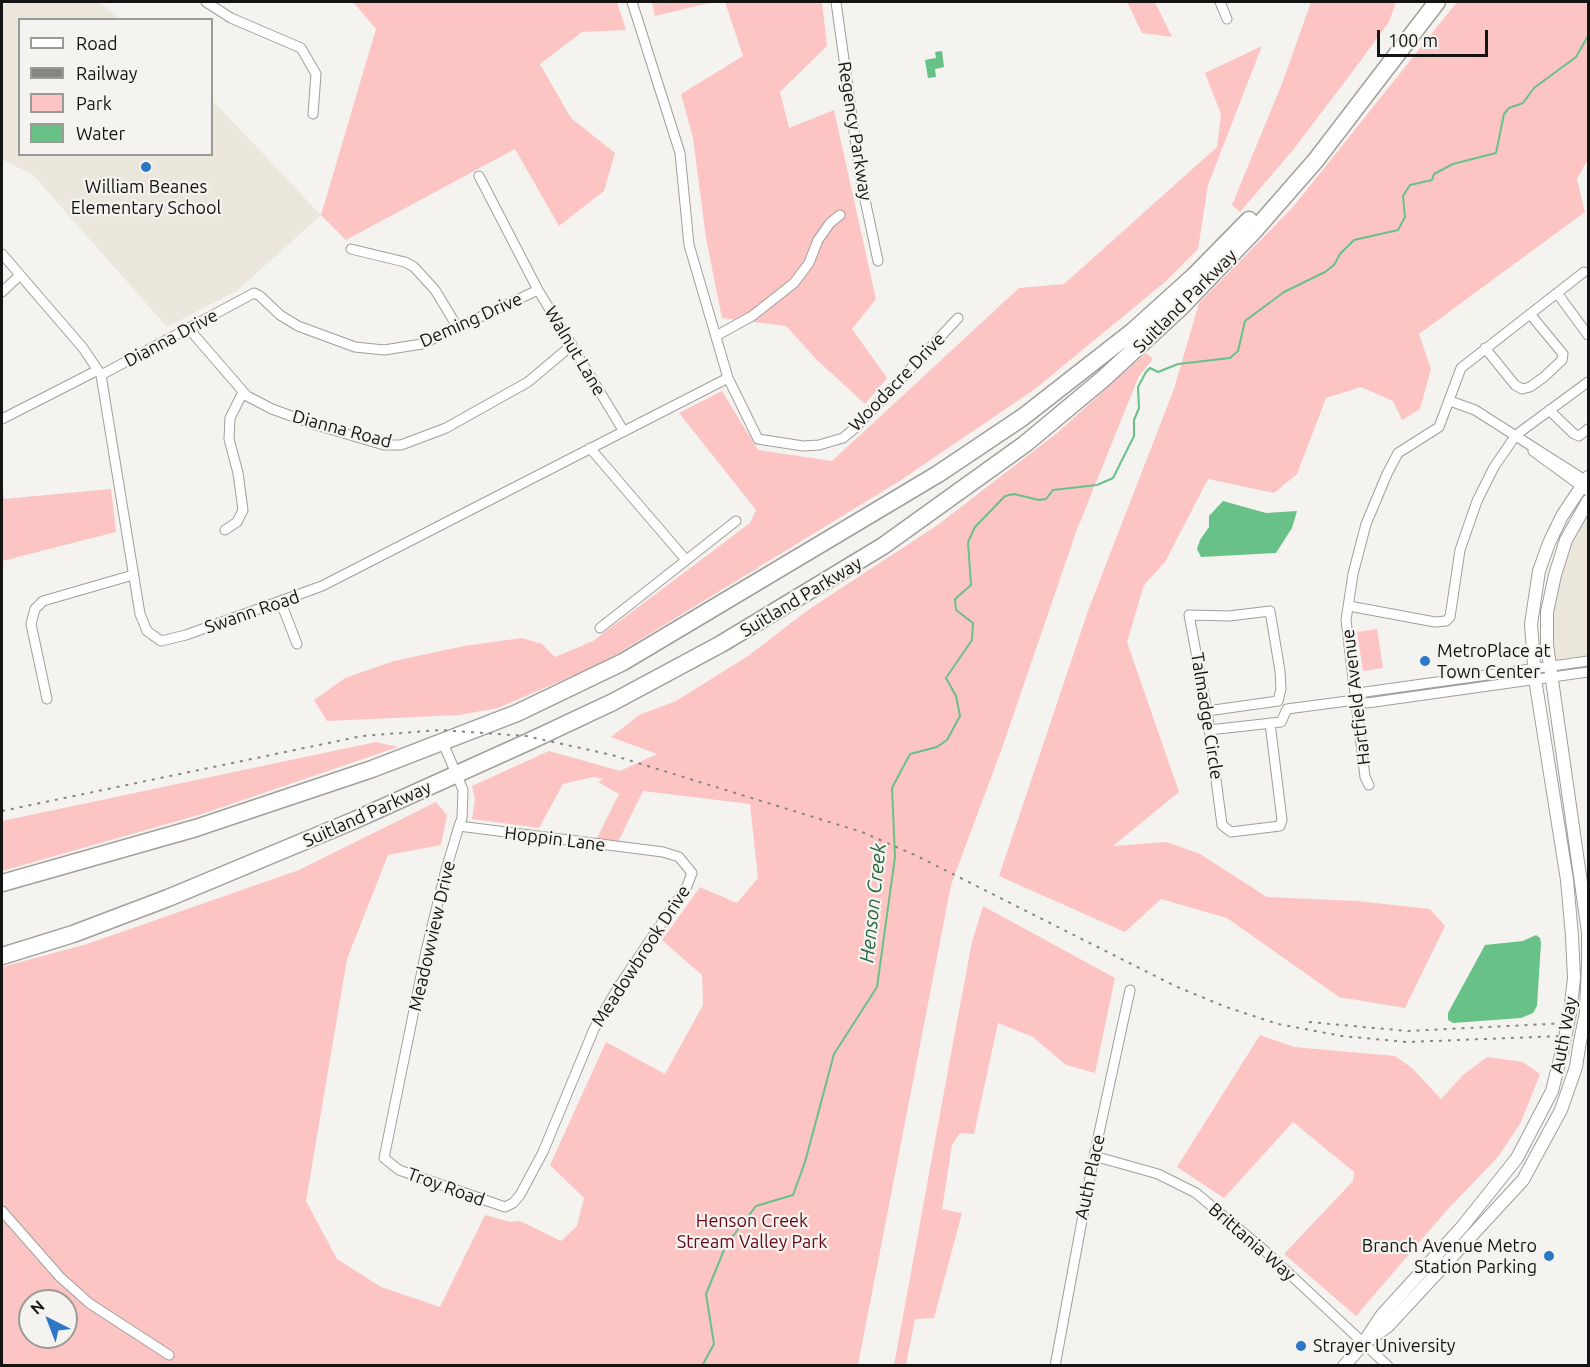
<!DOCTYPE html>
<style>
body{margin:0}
#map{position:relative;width:1590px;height:1367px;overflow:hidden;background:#f4f3ef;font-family:Ubuntu,sans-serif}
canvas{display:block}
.frame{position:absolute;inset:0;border:3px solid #141412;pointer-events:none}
.legend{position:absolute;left:18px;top:18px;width:195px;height:138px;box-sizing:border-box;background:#f4f3ef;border:2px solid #9a9a97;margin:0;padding:8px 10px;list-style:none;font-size:18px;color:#141412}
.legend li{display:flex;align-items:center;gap:12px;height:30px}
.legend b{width:30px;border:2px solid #9a9a97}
.north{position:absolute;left:18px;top:1289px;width:60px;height:60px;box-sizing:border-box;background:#f4f3ef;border:2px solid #9a9a97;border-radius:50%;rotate:318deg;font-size:16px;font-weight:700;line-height:24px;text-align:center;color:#141412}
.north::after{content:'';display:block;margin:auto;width:21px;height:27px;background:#2e77c7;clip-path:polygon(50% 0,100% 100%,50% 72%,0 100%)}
.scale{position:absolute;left:1377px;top:30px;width:111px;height:27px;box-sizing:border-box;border:3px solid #141412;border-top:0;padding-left:8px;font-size:18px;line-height:21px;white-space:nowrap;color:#141412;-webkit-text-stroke:4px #f4f3ef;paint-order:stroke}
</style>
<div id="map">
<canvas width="1590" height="1367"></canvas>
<div class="frame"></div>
<ul class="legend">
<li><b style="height:8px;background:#fff"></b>Road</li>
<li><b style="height:8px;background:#868683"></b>Railway</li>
<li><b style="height:16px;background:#fcc5c4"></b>Park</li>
<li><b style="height:16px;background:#68c187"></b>Water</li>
</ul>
<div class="north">N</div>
<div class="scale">100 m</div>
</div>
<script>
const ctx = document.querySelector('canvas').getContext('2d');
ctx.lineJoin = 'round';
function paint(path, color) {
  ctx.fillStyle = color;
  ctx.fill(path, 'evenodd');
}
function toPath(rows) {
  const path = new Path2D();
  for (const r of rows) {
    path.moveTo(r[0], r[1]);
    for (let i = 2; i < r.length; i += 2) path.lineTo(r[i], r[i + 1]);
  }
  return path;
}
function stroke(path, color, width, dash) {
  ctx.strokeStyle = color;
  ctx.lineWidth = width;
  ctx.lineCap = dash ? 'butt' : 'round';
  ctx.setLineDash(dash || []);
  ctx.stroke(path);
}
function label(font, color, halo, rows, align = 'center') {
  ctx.font = font + ' Ubuntu,sans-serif';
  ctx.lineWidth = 4.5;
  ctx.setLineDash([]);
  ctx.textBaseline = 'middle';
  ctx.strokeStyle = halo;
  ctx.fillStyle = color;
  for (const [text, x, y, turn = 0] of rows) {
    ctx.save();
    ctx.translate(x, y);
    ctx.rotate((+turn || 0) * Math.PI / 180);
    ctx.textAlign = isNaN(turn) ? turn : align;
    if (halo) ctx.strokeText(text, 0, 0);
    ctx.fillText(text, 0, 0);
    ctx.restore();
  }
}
paint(toPath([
 [2,2,99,2,121,19,20,20,20,154,212,154,212,100,321,215,238,290,167,327,33,175,2,159],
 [1588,510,1588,656,1551,660,1553,598,1570,541]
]), '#ece7dc');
paint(toPath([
 [353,2,617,2,626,30,582,32,540,64,571,118,615,153,604,191,559,226,515,149,346,240,321,215,376,29],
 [652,2,713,2,655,16],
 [725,2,822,2,827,46,780,92,789,128,834,110,876,299,852,329,887,378,865,404,817,360,786,326,722,318,706,238,693,138,681,94,743,56],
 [1127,2,1155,2,1172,37,1142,33],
 [1311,2,1396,2,1389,22,1353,71,1293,150,1240,212,1232,205,1283,81],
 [1457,2,1588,2,1588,159,1577,179,1585,212,1419,334,1431,369,1420,409,1402,420,1393,401,1361,387,1326,398,1297,474,1274,493,1208,479,1165,562,1144,585,1127,642,1179,792,1113,846,1167,842,1200,854,1267,897,1357,901,1430,909,1445,926,1405,1008,1339,997,1227,918,1161,899,1125,932,999,876,1089,608,1174,389,1199,303,1293,207],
 [1262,46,1208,185,1198,249,1165,282,1035,389,898,482,602,663,498,708,459,715,327,721,314,700,345,678,394,661,464,646,522,638,542,644,555,657,593,641,750,523,756,510,679,413,722,391,758,450,832,461,1019,288,1064,284,1217,147,1221,114,1205,73],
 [1146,353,1153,359,1139,376,1076,532,1001,751,951,885,858,1365,2,1366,2,967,87,944,299,870,436,802,447,815,441,845,388,855,347,959,306,1201,337,1259,381,1287,440,1307,485,1215,510,1222,520,1221,561,1241,577,1226,584,1198,550,1165,606,1042,665,1074,703,1005,702,975,662,940,700,887,737,903,758,878,750,804,643,791,618,842,596,840,619,794,598,782,603,779,594,777,563,784,539,828,472,819,475,799,472,786,549,751,620,771,657,754,611,737,639,715,676,701,748,656,808,610,939,524,1057,433],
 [30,1301,66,1301,66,1337,30,1337],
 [2,486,4,499,111,489,116,532,2,561],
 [1377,629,1383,668,1363,671,1357,632],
 [376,742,398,747,202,814,2,871,2,821],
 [983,906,1115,978,1095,1073,1066,1065,1033,1037,998,1023,974,1134,960,1133,952,1145,942,1209,962,1213,934,1318,915,1319,906,1365,894,1365,955,1032,972,942],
 [1260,1035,1294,1047,1395,1056,1412,1068,1441,1099,1463,1075,1487,1057,1523,1062,1540,1074,1521,1122,1498,1157,1448,1209,1356,1316,1284,1254,1353,1181,1354,1172,1293,1122,1224,1198,1177,1167]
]), '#fcc5c4');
paint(toPath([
 [942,51,944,67,935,69,936,77,928,78,925,60,936,58,935,52],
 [1223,501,1266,513,1297,511,1292,528,1276,553,1201,557,1197,549,1200,540,1209,527,1209,516],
 [1536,935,1540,938,1541,943,1537,1006,1533,1013,1521,1018,1453,1023,1448,1020,1448,1013,1485,945,1523,941]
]), '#68c187');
stroke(toPath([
 [702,1366,714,1344,706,1294,726,1245,756,1206,793,1195,805,1162,834,1054,877,987,895,857,892,788,910,754,937,747,947,740,960,716,956,696,946,678,972,640,973,623,956,610,955,599,971,585,968,542,975,527,1005,496,1014,494,1039,500,1046,499,1053,490,1097,485,1113,478,1134,436,1134,420,1139,408,1138,387,1146,372,1150,368,1158,372,1178,364,1230,358,1238,351,1245,321,1284,292,1325,272,1334,265,1340,254,1354,240,1398,230,1405,217,1403,196,1410,185,1432,180,1434,174,1453,164,1496,153,1504,114,1509,108,1523,103,1534,88,1576,57,1588,36]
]), '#68c187', 2);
const street = toPath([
 [206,2,231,18,301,48,316,74,313,114],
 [632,2,680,153,689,245,728,378,758,439,803,446,819,445,843,438,855,428,958,318],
 [836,2,861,181,878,261],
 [1220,2,1227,19],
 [479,176,538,290,623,430],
 [351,249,405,262,414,267,435,290,458,328],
 [2,254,83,348,101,375,140,614,147,631,161,641,186,635,322,586,728,378],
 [2,292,20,275],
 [1557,293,1588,335],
 [189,329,247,396,272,409,316,425,384,445,401,445,446,428,528,382,572,345],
 [716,336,752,316,794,283,809,263,818,240,830,223,840,215],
 [1485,348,1515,385,1522,389,1530,387,1544,377,1562,360,1563,354,1530,314],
 [101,375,254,293,260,296,280,315,298,326,355,347,384,350,422,344,538,290],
 [1450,401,1475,410,1588,482],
 [1549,410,1574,434,1579,436,1588,429],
 [2,419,98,370],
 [590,448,686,560],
 [1533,451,1588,491],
 [225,530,237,522,243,510,238,473,229,439,230,418,243,392],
 [281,603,297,644],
 [1349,606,1435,622,1446,621,1450,617,1460,550,1477,501,1494,467,1516,435,1588,382],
 [600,628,736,521],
 [47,699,31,624,35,609,43,601,133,575],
 [1355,700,1365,692,1588,661],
 [1287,709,1355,700,1367,703,1588,672],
 [1207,711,1278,701],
 [1270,723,1282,820,1280,826,1231,832,1222,825,1207,711,1189,615,1229,616,1270,611,1280,671,1281,689,1278,701],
 [1209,730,1281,722,1287,709],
 [443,743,463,790,462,818,459,826,445,873,426,951,384,1158,399,1170,505,1207,513,1203,520,1195,543,1152,594,1029,619,986,687,886,692,873,679,857,663,852,459,826],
 [1369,785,1365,777,1346,620,1353,574,1366,524,1387,474,1398,453,1439,427,1461,368,1584,272],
 [1094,1156,1158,1174,1196,1193,1264,1250,1388,1366],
 [2,1211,60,1277,89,1303,169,1355],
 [1055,1366,1094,1156,1130,990]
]);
const secondary = toPath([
 [1588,501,1566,540,1555,575,1547,612,1547,645,1588,932,1588,963],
 [1586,1012,1588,964],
 [1570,1013,1574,978,1572,936,1567,880,1535,679,1531,624,1539,571,1549,543,1562,516,1588,477],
 [1366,1339,1382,1315,1462,1227,1517,1158,1552,1091,1563,1047],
 [1344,1366,1364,1343,1388,1326,1523,1180,1561,1110,1576,1067,1579,1047]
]);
const highway = toPath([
 [2,883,196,828,372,769,517,713,623,662,938,474,1023,417,1133,331,1194,276,1249,220],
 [2,956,73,934,168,898,355,820,530,741,613,702,721,644,883,546,1025,444,1103,379,1182,306,1254,231,1316,160,1437,2]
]);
stroke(street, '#a19f9c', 11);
stroke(secondary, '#a19f9c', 14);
stroke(highway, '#a19f9c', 19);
stroke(street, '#fff', 9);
stroke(secondary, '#fff', 12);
stroke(highway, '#fff', 16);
stroke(toPath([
 [2,811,362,736,440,730,526,736,612,755,862,832,917,856,1175,986,1226,1007,1278,1024,1342,1036,1407,1042,1588,1035],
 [1309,1022,1408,1031,1588,1022]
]), '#868683', 2, [3, 6]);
const secondaryBridge = toPath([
 [1563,1047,1570,1013],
 [1579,1047,1586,1012]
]);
stroke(secondaryBridge, '#a19f9c', 14, []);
stroke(secondaryBridge, '#fff', 12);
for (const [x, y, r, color] of [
 [146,167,6,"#2e77c7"],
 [1425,661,6,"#2e77c7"],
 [1549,1256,6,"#2e77c7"],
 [1301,1346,6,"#2e77c7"]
]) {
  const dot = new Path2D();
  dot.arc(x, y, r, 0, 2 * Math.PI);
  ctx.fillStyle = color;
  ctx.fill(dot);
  stroke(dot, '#f4f3ef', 2);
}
label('18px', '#141412', '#f4f3ef', [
 ["Regency Parkway",855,131,81],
 ["Suitland Parkway",1185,301,-45],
 ["Deming Drive",471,320,-24],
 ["Dianna Drive",171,338,-28],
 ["Walnut Lane",575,351,59],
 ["Woodacre Drive",897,382,-46],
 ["Dianna Road",342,429,15],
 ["Suitland Parkway",801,597,-31],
 ["Swann Road",252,612,-19],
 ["Hartfield Avenue",1356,697,-97],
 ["Talmadge Circle",1207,716,81],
 ["Suitland Parkway",367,814,-24],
 ["Hoppin Lane",555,839,7],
 ["Meadowview Drive",432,936,-77],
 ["Meadowbrook Drive",641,956,-57],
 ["Auth Way",1564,1035,-79],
 ["Auth Place",1090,1177,-78],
 ["Troy Road",446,1187,20],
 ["Brittania Way",1252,1242,41]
]);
label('18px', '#141412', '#f4f3ef', [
 ["William Beanes",146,187,"center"],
 ["Elementary School",146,208,"center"],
 ["MetroPlace at",1437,651],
 ["Town Center",1437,672],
 ["Branch Avenue Metro",1537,1246,"right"],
 ["Station Parking",1537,1267,"right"],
 ["Strayer University",1313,1346]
], 'left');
label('18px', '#630817', '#f4f3ef', [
 ["Henson Creek",752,1221],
 ["Stream Valley Park",752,1242]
]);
label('italic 20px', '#27663f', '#f4f3ef', [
 ["Henson Creek",873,903,-84]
]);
</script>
